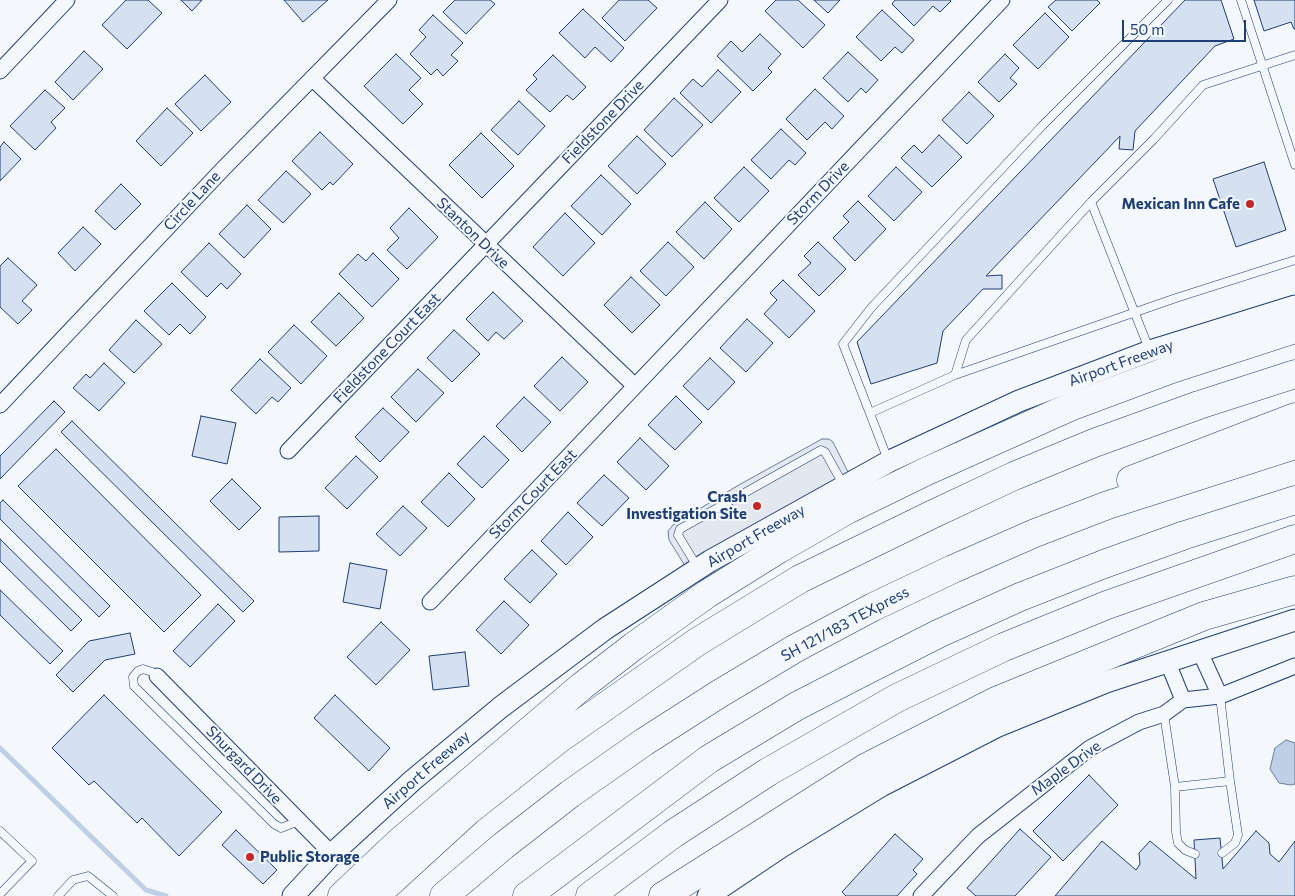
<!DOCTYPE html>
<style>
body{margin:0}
#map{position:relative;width:1295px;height:896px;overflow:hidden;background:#f4f7fb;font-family:Commissioner,sans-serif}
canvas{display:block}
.scale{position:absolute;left:1122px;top:20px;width:124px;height:22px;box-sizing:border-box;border:2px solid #1d3f73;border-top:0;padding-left:6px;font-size:15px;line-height:18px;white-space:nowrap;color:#1d3f73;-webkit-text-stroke:4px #f4f7fb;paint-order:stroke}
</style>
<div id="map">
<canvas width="1295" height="896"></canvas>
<div class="scale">50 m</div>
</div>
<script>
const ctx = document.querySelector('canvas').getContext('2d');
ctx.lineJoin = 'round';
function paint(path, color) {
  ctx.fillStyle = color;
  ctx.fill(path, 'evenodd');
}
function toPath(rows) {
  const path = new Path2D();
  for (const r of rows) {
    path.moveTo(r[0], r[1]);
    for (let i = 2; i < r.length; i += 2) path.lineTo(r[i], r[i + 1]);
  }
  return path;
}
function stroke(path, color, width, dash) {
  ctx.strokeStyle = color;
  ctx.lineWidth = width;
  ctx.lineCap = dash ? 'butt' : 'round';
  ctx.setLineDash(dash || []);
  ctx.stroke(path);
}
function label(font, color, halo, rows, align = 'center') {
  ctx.font = font + ' Commissioner,sans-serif';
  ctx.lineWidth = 4;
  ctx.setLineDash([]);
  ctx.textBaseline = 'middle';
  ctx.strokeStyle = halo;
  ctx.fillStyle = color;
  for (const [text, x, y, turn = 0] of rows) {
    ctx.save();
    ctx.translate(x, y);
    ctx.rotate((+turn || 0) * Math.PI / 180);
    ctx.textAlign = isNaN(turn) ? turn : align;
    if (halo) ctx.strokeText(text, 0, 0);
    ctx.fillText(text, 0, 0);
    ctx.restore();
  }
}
const parking = toPath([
 [822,439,829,439,833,442,853,482,690,574,669,540,668,531,673,525,737,486,822,439]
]);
paint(parking, '#e3e8f0');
stroke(parking, '#687fa3', 1);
const water = toPath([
 [1286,740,1295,743,1295,784,1291,785,1279,783,1270,769,1275,748,1286,740]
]);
paint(water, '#bed0e5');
stroke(water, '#687fa3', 1);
stroke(toPath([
 [0,748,146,890,166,896]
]), '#bed0e5', 5);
const building = toPath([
 [126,0,148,0,162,13,127,49,102,25,126,0],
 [181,0,202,0,192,11,181,0],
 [284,0,328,0,303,22,284,0],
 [455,0,490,0,495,4,466,34,443,12,455,0],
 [619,0,648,0,657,8,625,41,602,18,619,0],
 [776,0,798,0,825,25,803,48,765,11,776,0],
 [814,0,840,0,828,13,814,0],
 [895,0,950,0,951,1,940,12,933,6,914,26,892,4,895,0],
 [1056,0,1097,0,1100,3,1072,31,1048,7,1056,0],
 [1185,0,1221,0,1234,39,1215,46,1135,131,1133,150,1119,149,1120,136,986,276,1002,275,1002,289,983,289,943,331,937,363,871,384,857,342,1185,0],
 [1254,0,1295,0,1295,29,1294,29,1291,22,1264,31,1254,0],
 [583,9,624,48,611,62,595,47,585,58,559,33,583,9],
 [882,10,914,40,902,53,895,47,881,61,856,37,882,10],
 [1045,13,1069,37,1038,69,1013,45,1045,13],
 [433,15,463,43,451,55,458,61,443,76,437,69,431,75,410,54,426,37,419,30,433,15],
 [760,34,781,54,768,68,772,72,753,91,717,56,731,41,742,52,760,34],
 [84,51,103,69,73,100,55,82,84,51],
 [848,52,878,80,866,93,861,88,848,102,823,78,848,52],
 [396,54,421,78,409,90,423,104,403,124,364,86,396,54],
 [1005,54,1019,68,1010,78,1017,84,999,102,978,82,1005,54],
 [553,55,586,87,573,100,567,95,550,112,526,90,537,79,533,75,553,55],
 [718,70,741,92,711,123,680,93,693,79,702,87,718,70],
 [205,75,231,102,201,131,175,104,205,75],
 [815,89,844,116,832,129,825,122,807,140,786,119,815,89],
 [45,90,65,108,51,122,56,128,35,150,10,126,45,90],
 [969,92,994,116,967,144,942,120,969,92],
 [674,98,703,125,672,157,644,130,674,98],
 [519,101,545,126,518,155,491,130,519,101],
 [167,108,193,133,161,166,136,141,167,108],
 [781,129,806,153,795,165,789,160,771,179,751,160,781,129],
 [320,132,353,164,333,185,330,182,322,190,292,161,320,132],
 [481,133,514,166,482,198,449,165,481,133],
 [939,135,962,157,932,187,901,158,914,145,922,153,939,135],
 [637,136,666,164,637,194,608,166,637,136],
 [4,142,21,159,0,181,0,147,4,142],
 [1264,162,1286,230,1236,247,1213,179,1264,162],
 [744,167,769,191,739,222,714,198,744,167],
 [896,167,922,192,894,221,868,196,896,167],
 [286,171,311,194,283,223,258,200,286,171],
 [601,175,631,204,602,235,571,206,601,175],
 [121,184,141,204,115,230,95,211,121,184],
 [858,201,886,229,855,261,833,238,849,222,843,216,858,201],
 [705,202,732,229,704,259,676,232,705,202],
 [247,205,271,229,244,258,219,234,247,205],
 [409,208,438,237,407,269,387,250,399,238,390,228,409,208],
 [565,213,595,243,563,276,533,247,565,213],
 [83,227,101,244,75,271,58,253,83,227],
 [668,242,694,267,666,296,640,271,668,242],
 [818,242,846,269,819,296,798,275,811,263,804,256,818,242],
 [209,243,241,274,227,289,221,283,207,297,181,272,209,243],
 [373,253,399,279,372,307,339,274,358,254,366,261,373,253],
 [8,258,37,285,22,301,32,310,18,324,0,307,0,266,8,258],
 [631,277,660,305,632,333,604,305,631,277],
 [783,280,815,311,789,338,764,314,777,300,770,293,783,280],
 [172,283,206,317,190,334,180,324,169,335,144,311,172,283],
 [493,292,523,321,504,339,496,332,488,341,466,319,493,292],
 [339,293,364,318,336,346,311,322,339,293],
 [747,319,773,343,746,372,720,348,747,319],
 [136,320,162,344,134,373,109,350,136,320],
 [294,325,327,356,301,384,268,352,294,325],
 [454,330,480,354,452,382,427,358,454,330],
 [562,357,588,382,560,411,534,386,562,357],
 [710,358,735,382,708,410,683,386,710,358],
 [260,359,291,388,278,402,272,397,256,414,231,390,260,359],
 [104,363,125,383,99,411,73,388,86,374,90,378,104,363],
 [418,369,444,393,416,422,391,397,418,369],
 [676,396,702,422,675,450,648,425,676,396],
 [524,397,551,422,522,452,496,426,524,397],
 [54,401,65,412,0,479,0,456,54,401],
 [383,408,409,432,380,462,355,437,383,408],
 [201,416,236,423,227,464,192,456,201,416],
 [72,421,254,601,243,612,61,432,72,421],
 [484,436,509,460,482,488,457,464,484,436],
 [640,438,669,466,646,490,617,462,640,438],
 [56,449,201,595,164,632,18,486,56,449],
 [356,456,378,477,347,509,325,488,356,456],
 [449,473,475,499,448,527,421,502,449,473],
 [604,475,629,498,602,526,577,503,604,475],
 [232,479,261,508,239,530,210,501,232,479],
 [3,500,110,606,99,617,0,519,0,503,3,500],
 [403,506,427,528,400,556,376,534,403,506],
 [568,512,593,537,566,565,541,541,568,512],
 [319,516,319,551,279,552,279,517,319,516],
 [0,539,82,620,71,631,0,561,0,539],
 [532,550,557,574,530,603,504,579,532,550],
 [350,563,387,570,380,609,343,602,350,563],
 [0,590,63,651,50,664,0,615,0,590],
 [504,601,529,625,501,654,476,630,504,601],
 [218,604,235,621,190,667,173,651,218,604],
 [381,622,410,650,376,685,347,657,381,622],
 [130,633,135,654,105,660,73,692,56,675,89,641,130,633],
 [465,652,469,686,433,690,429,656,465,652],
 [104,695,222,812,179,856,142,818,137,823,94,781,89,785,52,748,104,695],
 [335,695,390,748,369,771,314,718,335,695],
 [1089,775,1118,805,1063,861,1033,831,1089,775],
 [1020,829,1051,857,1015,896,976,896,967,888,1020,829],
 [236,830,277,870,263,884,222,845,236,830],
 [1256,831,1269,843,1270,854,1279,862,1295,841,1295,896,1055,896,1102,841,1136,870,1140,864,1139,853,1150,841,1196,879,1194,840,1220,838,1223,869,1256,831],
 [895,834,923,859,913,870,917,874,897,896,846,896,842,892,895,834]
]);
paint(building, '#d5e0f0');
stroke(building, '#1d3f73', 1);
const service = toPath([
 [1241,0,1295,165],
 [1091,202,1149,349],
 [955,375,1176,298,1295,260],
 [870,413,955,375,966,340,1091,202,1154,139,1203,85,1295,55],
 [888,460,843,344,871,308,1042,126,1168,0],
 [698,568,678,535,680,529,821,450,825,452,843,484],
 [157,676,152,672,143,669,138,671,133,677,134,686,274,824,281,828,299,821],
 [1164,714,1175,787,1230,781,1220,696],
 [1175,787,1176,832,1178,843,1185,850,1195,854],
 [0,831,32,861,0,894],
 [1222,853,1235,843,1238,835,1230,781],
 [58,896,73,880,88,876,113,896]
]);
const minor = toPath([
 [0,71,67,0],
 [312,78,635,386],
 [0,405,221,171,389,0],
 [288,451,720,0],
 [430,602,1002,0],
 [1200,652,1220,696],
 [1168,663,1183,700],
 [157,676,332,854],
 [921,896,978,836,1090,748,1139,722,1164,714,1183,700,1220,696,1295,666]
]);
const secondary = toPath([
 [293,896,332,854,413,780,501,707,605,629,710,561,888,462,1019,401,1150,351,1295,306],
 [708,896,781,847,881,786,998,726,1106,682,1295,620]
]);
const motorway = toPath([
 [1131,480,1295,417],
 [342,896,398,843,582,686,634,646,707,594,779,549,847,510,927,471,1070,407,1172,369,1295,329],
 [375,896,468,811,559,739,697,642,800,579,931,515,1014,476,1094,443,1199,405,1295,374],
 [444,896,503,846,570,794,644,742,719,694,796,648,873,607,953,569,1035,533,1108,505,1295,445],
 [527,896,709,759,797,706,863,672,940,633,1020,597,1104,564,1185,535,1295,500],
 [590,896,673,834,768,772,897,698,1004,647,1107,605,1295,539],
 [663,896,865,768,996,701,1204,616,1295,590]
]);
stroke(service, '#1d3f73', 9);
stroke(minor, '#1d3f73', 17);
stroke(secondary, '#1d3f73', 23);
stroke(motorway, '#1d3f73', 29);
stroke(service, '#f4f7fb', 8);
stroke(minor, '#f4f7fb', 15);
stroke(secondary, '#f4f7fb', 21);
stroke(motorway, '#f4f7fb', 28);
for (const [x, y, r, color] of [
 [1250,204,5,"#c62828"],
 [757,506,5,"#c62828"],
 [250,857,5,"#c62828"]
]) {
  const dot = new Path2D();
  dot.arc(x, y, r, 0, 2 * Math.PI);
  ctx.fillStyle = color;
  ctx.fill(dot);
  stroke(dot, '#f4f7fb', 2);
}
label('15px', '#1d3f73', '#f4f7fb', [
 ["Fieldstone Drive",603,122,-46],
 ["Storm Drive",818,193,-46],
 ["Circle Lane",192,201,-47],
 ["Stanton Drive",473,233,44],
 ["Fieldstone Court East",387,348,-46],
 ["Airport Freeway",1121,363,-20],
 ["Storm Court East",533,494,-46],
 ["Airport Freeway",756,536,-30],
 ["SH 121/183 TEXpress",845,624,-28],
 ["Shurgard Drive",244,765,46],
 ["Maple Drive",1066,768,-36],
 ["Airport Freeway",426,770,-41]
]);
label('bold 15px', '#1d3f73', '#f4f7fb', [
 ["Mexican Inn Cafe",1240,204],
 ["Crash",747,497],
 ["Investigation Site",747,514],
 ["Public Storage",260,857,"left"]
], 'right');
</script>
